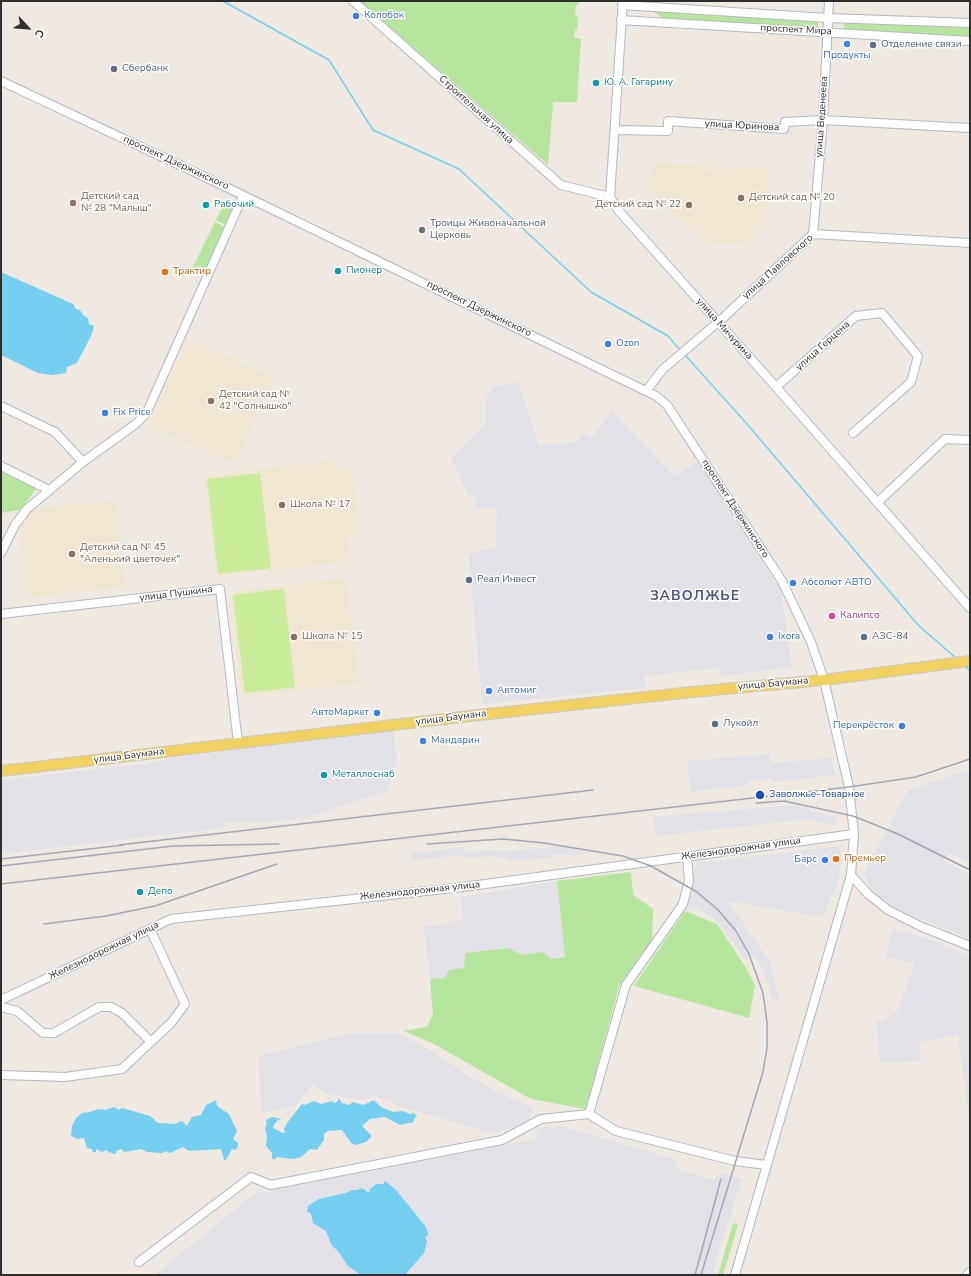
<!DOCTYPE html>
<meta charset="utf-8">
<style>
body{margin:0}
#map{position:relative;width:971px;height:1276px;overflow:hidden;background:#efe9e1;font-family:"Nunito Sans",sans-serif}
canvas{display:block}
.frame{position:absolute;inset:0;border:2px solid #2e2e2e;pointer-events:none}
.north{position:absolute;left:8px;top:8px;width:40px;height:40px;-webkit-text-stroke:3px #fff;paint-order:stroke;rotate:116deg;font-size:11px;font-weight:700;line-height:16px;text-align:center;color:#2e2e2e}
.north::after{content:'';display:block;margin:auto;width:14px;height:18px;background:#2e2e2e;clip-path:polygon(50% 0,100% 100%,50% 72%,0 100%)}
</style>
<div id="map">
<canvas width="971" height="1276"></canvas>
<div class="frame"></div>
<div class="north">С</div>
</div>
<script>
const ctx = document.querySelector('canvas').getContext('2d');
ctx.lineJoin = 'round';
function paint(path, color) {
  ctx.fillStyle = color;
  ctx.fill(path, 'evenodd');
}
function toPath(rows) {
  const path = new Path2D();
  for (const r of rows) {
    path.moveTo(r[0], r[1]);
    for (let i = 2; i < r.length; i += 2) path.lineTo(r[i], r[i + 1]);
  }
  return path;
}
function stroke(path, color, width, dash) {
  ctx.strokeStyle = color;
  ctx.lineWidth = width;
  ctx.lineCap = dash ? 'butt' : 'round';
  ctx.setLineDash(dash || []);
  ctx.stroke(path);
}
function label(font, color, halo, rows, align = 'center') {
  ctx.font = font + ' "Nunito Sans",sans-serif';
  ctx.lineWidth = 3;
  ctx.setLineDash([]);
  ctx.textBaseline = 'middle';
  ctx.strokeStyle = halo;
  ctx.fillStyle = color;
  for (const [text, x, y, turn = 0] of rows) {
    ctx.save();
    ctx.translate(x, y);
    ctx.rotate((+turn || 0) * Math.PI / 180);
    ctx.textAlign = isNaN(turn) ? turn : align;
    if (halo) ctx.strokeText(text, 0, 0);
    ctx.fillText(text, 0, 0);
    ctx.restore();
  }
}
paint(toPath([
 [518,382,539,445,576,442,584,434,590,439,612,412,674,476,698,462,781,590,792,667,720,676,719,668,644,676,645,688,482,704,469,555,496,546,497,507,477,508,475,497,468,495,451,458,486,423,486,398,493,387],
 [393,730,397,761,387,791,305,818,262,823,225,822,225,828,1,854,1,780,142,764,186,756],
 [769,754,771,763,831,758,835,775,773,782,772,778,748,781,749,785,690,792,688,761],
 [970,770,970,863,950,853,943,860,970,875,970,939,897,909,872,890,864,873,908,790],
 [793,805,837,818,834,826,808,819,656,836,654,817],
 [566,846,584,849,585,855,551,855,551,858,509,861,508,858,499,858,498,856,466,858,465,855,411,860,410,853,465,847,466,852,487,850,507,851],
 [841,846,839,880,822,917,728,901,770,962,779,997,772,999,766,978,755,955,745,960,718,923,706,913,688,904,696,863],
 [557,881,565,957,551,959,544,952,522,955,508,948,465,953,464,968,445,978,430,979,424,927,453,923,453,921,463,920,461,897],
 [893,929,930,939,970,957,970,1128,958,1035,919,1042,920,1061,880,1063,877,1022,897,1012,915,963,886,957,888,944],
 [351,1033,397,1033,428,1049,493,1091,532,1108,528,1121,495,1134,399,1106,374,1095,363,1100,332,1095,312,1084,296,1105,261,1114,259,1056],
 [557,1125,677,1160,674,1168,714,1180,719,1173,742,1179,712,1275,155,1275,254,1194,523,1141,534,1142,538,1129,545,1127,553,1130]
]), '#e3e1e8');
paint(toPath([
 [653,163,703,166,703,171,716,171,717,167,769,170,766,224,746,244,706,242,678,222,649,189],
 [187,339,273,377,238,458,228,461,149,426],
 [328,461,352,471,360,535,347,537,350,561,216,577,204,476],
 [116,500,125,586,27,598,18,522,30,509],
 [346,578,359,683,242,697,230,592]
]), '#f0e6d1');
paint(toPath([
 [360,1,579,1,579,5,576,5,575,16,578,16,577,30,575,30,574,38,581,39,577,102,553,102,548,165],
 [650,9,818,19,818,28,664,19],
 [842,21,970,28,970,37,845,30],
 [224,204,234,208,226,225,216,220],
 [215,222,225,227,206,269,198,266,196,271,192,269],
 [1,470,37,488,20,510,1,513],
 [631,872,633,895,653,909,652,940,619,986,586,1109,531,1099,434,1044,404,1031,427,1027,433,1014,430,979,445,978,449,970,464,968,465,953,508,948,522,955,544,952,551,959,565,957,557,881],
 [685,911,717,924,745,966,755,985,749,1018,634,986],
 [733,1223,738,1225,723,1275,718,1275]
]), '#b6e59e');
paint(toPath([
 [260,473,271,568,218,574,207,479],
 [284,589,295,687,245,693,233,595]
]), '#c9ec9a');
paint(toPath([
 [1,272,73,304,76,309,80,310,83,315,88,318,89,324,94,326,92,334,77,363,67,367,66,373,52,375,38,373,1,355],
 [339,1098,342,1103,349,1105,353,1102,363,1105,374,1100,381,1107,393,1112,403,1111,410,1114,414,1113,417,1117,414,1118,414,1122,400,1125,385,1117,370,1119,362,1126,372,1136,366,1142,356,1145,351,1143,342,1130,328,1131,324,1134,324,1140,317,1150,310,1149,301,1157,294,1159,277,1157,274,1160,272,1158,272,1153,266,1146,267,1137,265,1129,267,1123,266,1120,272,1117,282,1119,278,1120,273,1126,273,1128,283,1133,285,1132,284,1129,287,1123,302,1104,305,1105,314,1101,321,1104,332,1101,334,1103,338,1101],
 [216,1100,217,1106,229,1114,237,1131,233,1139,238,1143,238,1146,236,1150,232,1149,226,1160,224,1160,221,1149,189,1151,183,1147,170,1153,165,1151,162,1153,147,1152,141,1149,124,1152,122,1149,116,1151,116,1154,108,1152,107,1150,102,1152,96,1149,96,1152,93,1152,92,1149,87,1148,84,1138,78,1139,71,1136,72,1126,76,1118,82,1113,90,1112,98,1109,105,1110,114,1107,119,1110,122,1108,150,1116,158,1123,175,1124,182,1121,187,1126,192,1117,201,1115,206,1105],
 [385,1181,396,1190,426,1227,428,1235,425,1237,427,1241,424,1253,405,1275,361,1275,348,1266,338,1251,332,1246,326,1231,313,1223,311,1214,307,1211,308,1206,319,1199,346,1193,352,1190,357,1190,362,1188,369,1193,370,1189,376,1184,383,1184]
]), '#75cff0');
stroke(toPath([
 [223,1,329,60,373,130,459,169,591,292,668,336,679,349],
 [686,356,747,424,919,626,956,658],
 [965,666,970,671]
]), '#75cff0', 1.5);
const minor = toPath([
 [353,1,561,185,610,197],
 [623,1,610,197,618,210,776,387,970,608],
 [622,5,828,18,970,23],
 [621,20,970,41],
 [1,81,224,186,656,396,667,405,782,581,811,642,824,680,849,787,854,834,851,875,735,1275],
 [615,130,668,131,668,121,784,129,785,122,823,120,970,128],
 [813,234,823,120,829,1],
 [776,387,856,316,882,313,918,356,911,382,853,433],
 [646,391,663,369,724,317,813,234,970,243],
 [1,406,55,432,83,462],
 [1,466,49,490],
 [878,502,945,439,970,440],
 [1,553,15,525,27,509,83,462,137,423,147,412,243,196],
 [1,614,220,589,238,743],
 [851,875,868,894,888,910,922,927,970,946],
 [1,1000,171,919,463,887,854,834],
 [1,1007,17,1011,43,1033,54,1033,99,1007,111,1007,122,1013,150,1041],
 [1,1075,65,1077,122,1069,172,1022,185,1004,150,929],
 [589,1114,616,1131,735,1161,766,1165],
 [139,1262,251,1177,271,1185,502,1140,541,1119,589,1114,626,985,683,904,689,881,687,857],
 [967,1275,970,1272]
]);
const major = toPath([
 [1,771,470,716,692,692,824,680,970,661]
]);
stroke(minor, '#b4b7c1', 10);
stroke(major, '#c9c9c9', 12);
stroke(minor, '#fff', 8);
stroke(major, '#f2d163', 10);
stroke(toPath([
 [756,803,784,801,853,816,898,834,970,870],
 [427,844,503,839,544,843,623,856,651,866,697,892,718,910,736,931,749,954,763,993,767,1022,767,1048,763,1072,701,1275],
 [119,845,593,790],
 [1,859,124,845],
 [1,866,173,846,279,844],
 [1,884,849,787,916,777,970,759],
 [44,924,106,916,155,906,277,864],
 [695,1275,721,1179]
]), '#a3a6b8', 1.5);
for (const [x, y, r, color] of [
 [356,16,4,"#3f7fe0"],
 [847,44,4,"#3f7fe0"],
 [873,45,4,"#5c6f8a"],
 [114,69,4,"#5c6f8a"],
 [596,83,4,"#0f9aa8"],
 [741,198,4,"#8d6e63"],
 [73,203,4,"#8d6e63"],
 [206,205,4,"#0f9aa8"],
 [689,205,4,"#8d6e63"],
 [422,230,4,"#6b7280"],
 [338,271,4,"#0f9aa8"],
 [165,272,4,"#e8710a"],
 [608,344,4,"#3f7fe0"],
 [211,401,4,"#8d6e63"],
 [105,413,4,"#3f7fe0"],
 [282,505,4,"#8d6e63"],
 [72,554,4,"#8d6e63"],
 [469,580,4,"#5c6f8a"],
 [793,583,4,"#3f7fe0"],
 [832,616,4,"#d1479c"],
 [294,637,4,"#8d6e63"],
 [770,637,4,"#3f7fe0"],
 [864,637,4,"#5c6f8a"],
 [489,691,4,"#3f7fe0"],
 [377,713,4,"#3f7fe0"],
 [715,724,4,"#5c6f8a"],
 [902,726,4,"#3f7fe0"],
 [423,741,4,"#3f7fe0"],
 [324,775,4,"#0f9aa8"],
 [760,795,5,"#1a4fb4"],
 [836,859,4,"#e8710a"],
 [825,860,4,"#3f7fe0"],
 [140,892,4,"#0f9aa8"]
]) {
  const dot = new Path2D();
  dot.arc(x, y, r, 0, 2 * Math.PI);
  ctx.fillStyle = color;
  ctx.fill(dot);
  stroke(dot, '#fff', 1.5);
}
label('10px', '#366cbe', '#fff', [
 ["Колобок",364,16],
 ["Продукты",847,56,"center"],
 ["Ozon",616,344],
 ["Fix Price",113,413],
 ["Абсолют АВТО",801,583],
 ["Ixora",778,637],
 ["Автомиг",497,691],
 ["АвтоМаркет",369,713,"right"],
 ["Перекрёсток",894,726,"right"],
 ["Мандарин",431,741],
 ["Барс",817,860,"right"]
], 'left');
label('10px', '#2e2e2e', '#fff', [
 ["проспект Мира",796,30,3],
 ["Строительная улица",476,110,42],
 ["улица Веденеева",822,117,-86],
 ["улица Юринова",742,126,3],
 ["проспект Дзержинского",176,163,25],
 ["улица Павловского",778,267,-42],
 ["проспект Дзержинского",479,309,26],
 ["улица Мичурина",724,329,48],
 ["улица Герцена",823,346,-42],
 ["проспект Дзержинского",735,509,57],
 ["улица Пушкина",176,594,-7],
 ["улица Баумана",773,684,-5],
 ["улица Баумана",451,718,-7],
 ["улица Баумана",129,756,-7],
 ["Железнодорожная улица",741,849,-8],
 ["Железнодорожная улица",420,891,-6],
 ["Железнодорожная улица",104,951,-26]
]);
label('10px', '#4e5e75', '#fff', [
 ["Отделение связи",881,45],
 ["Сбербанк",122,69],
 ["Реал Инвест",477,580],
 ["АЗС-84",872,637],
 ["Лукойл",723,724]
], 'left');
label('10px', '#0d838f', '#fff', [
 ["Ю. А. Гагарину",604,83],
 ["Рабочий",214,205],
 ["Пионер",346,271],
 ["Металлоснаб",332,775],
 ["Депо",148,892]
], 'left');
label('10px', '#785e54', '#fff', [
 ["Детский сад",81,197],
 ["№ 28 \"Малыш\"",81,209],
 ["Детский сад № 20",749,198],
 ["Детский сад № 22",681,205,"right"],
 ["Детский сад №",219,395],
 ["42 \"Солнышко\"",219,407],
 ["Школа № 17",290,505],
 ["Детский сад № 45",80,548],
 ["\"Аленький цветочек\"",80,560],
 ["Школа № 15",302,637]
], 'left');
label('10px', '#5b616d', '#fff', [
 ["Троицы Живоначальной",430,224],
 ["Церковь",430,236]
], 'left');
label('10px', '#c56008', '#fff', [
 ["Трактир",173,272],
 ["Премьер",844,859]
], 'left');
label('10px', '#b23c85', '#fff', [
 ["Калипсо",840,616]
], 'left');
label('10px', '#164399', '#fff', [
 ["Заволжье-Товарное",769,795]
], 'left');
ctx.letterSpacing = '1px';
label('bold 14px', '#4d5680', '#fff', [
 ["ЗАВОЛЖЬЕ",695,597]
]);
ctx.letterSpacing = '0px';
</script>
